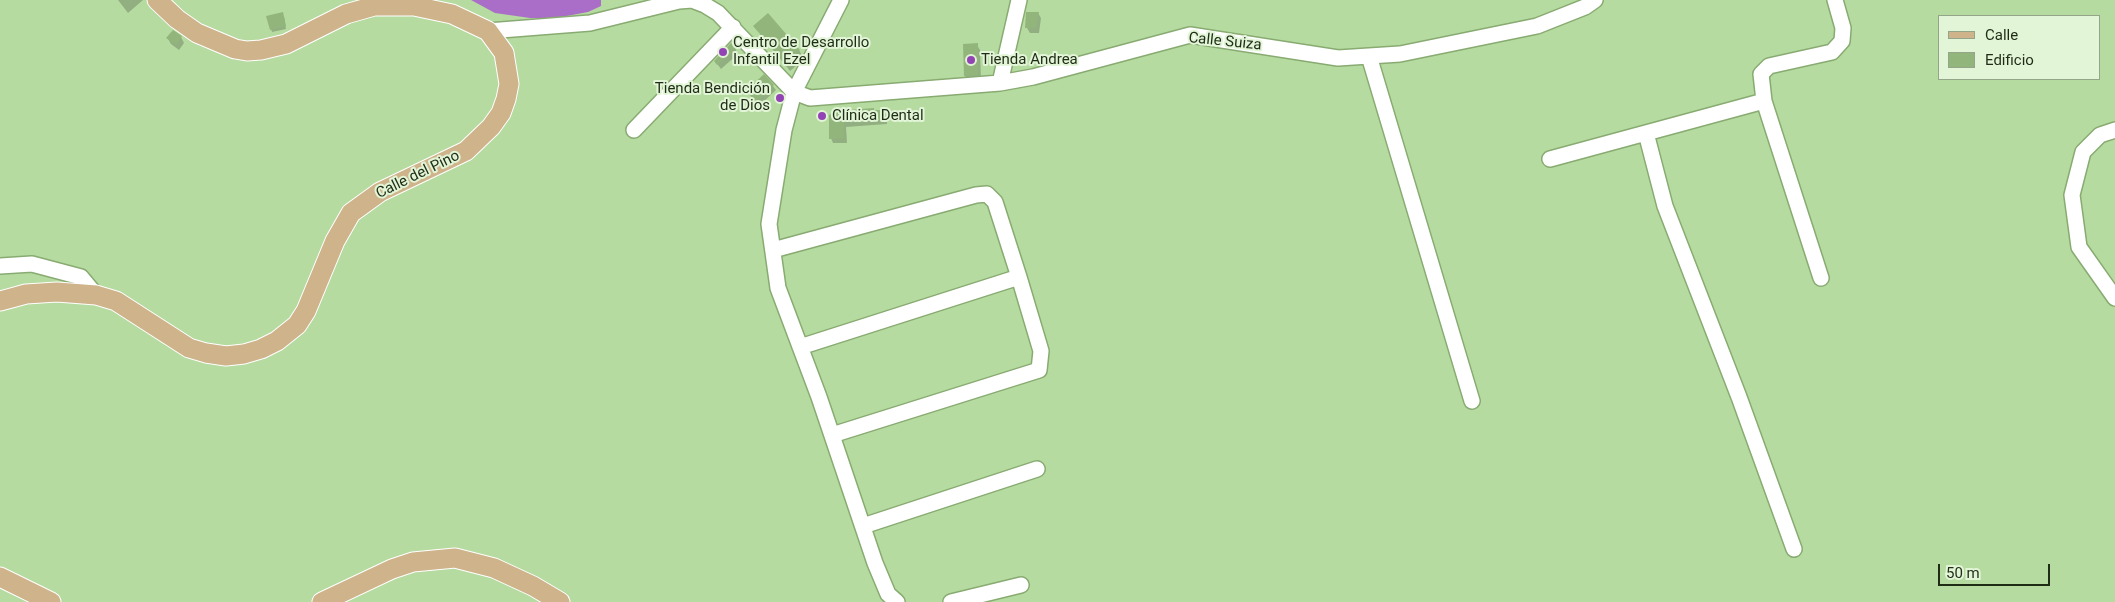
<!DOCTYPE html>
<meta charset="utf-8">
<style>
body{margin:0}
#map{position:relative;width:2115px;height:602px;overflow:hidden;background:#b6dba0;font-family:Roboto,sans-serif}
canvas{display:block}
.legend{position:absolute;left:1938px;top:15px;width:162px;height:65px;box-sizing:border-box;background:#e2f5d7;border:1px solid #94a58a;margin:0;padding:6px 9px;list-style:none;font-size:15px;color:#1f2d16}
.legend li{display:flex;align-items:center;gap:10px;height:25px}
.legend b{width:25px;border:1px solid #94a58a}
.scale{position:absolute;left:1938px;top:564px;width:112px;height:22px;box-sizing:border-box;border:2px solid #1f2d16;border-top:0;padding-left:6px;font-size:15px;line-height:18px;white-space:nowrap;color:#1f2d16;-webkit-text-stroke:4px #e2f5d7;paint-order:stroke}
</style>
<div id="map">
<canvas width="2115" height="602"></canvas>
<ul class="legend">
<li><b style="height:6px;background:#ceb38b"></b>Calle</li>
<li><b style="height:14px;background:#92b57c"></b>Edificio</li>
</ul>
<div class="scale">50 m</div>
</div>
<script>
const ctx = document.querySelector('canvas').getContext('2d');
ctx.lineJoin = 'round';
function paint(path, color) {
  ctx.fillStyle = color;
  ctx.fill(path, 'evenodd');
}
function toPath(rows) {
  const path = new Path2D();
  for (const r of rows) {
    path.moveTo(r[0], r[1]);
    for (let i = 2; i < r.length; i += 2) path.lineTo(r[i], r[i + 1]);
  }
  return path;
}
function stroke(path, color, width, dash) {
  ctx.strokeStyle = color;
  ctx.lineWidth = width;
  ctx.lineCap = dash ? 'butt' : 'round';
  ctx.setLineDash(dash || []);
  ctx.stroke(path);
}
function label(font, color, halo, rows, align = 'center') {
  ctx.font = font + ' Roboto,sans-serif';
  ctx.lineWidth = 4;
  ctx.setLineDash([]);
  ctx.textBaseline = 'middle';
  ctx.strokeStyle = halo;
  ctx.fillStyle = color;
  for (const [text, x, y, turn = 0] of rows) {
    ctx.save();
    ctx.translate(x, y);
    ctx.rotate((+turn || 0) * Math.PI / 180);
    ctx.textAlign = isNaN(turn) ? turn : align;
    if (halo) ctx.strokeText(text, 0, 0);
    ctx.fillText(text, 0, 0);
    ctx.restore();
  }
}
paint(toPath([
 [471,0,601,0,601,6,588,12,556,18,530,18,495,13]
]), '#aa6dc8');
paint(toPath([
 [118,0,143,0,128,13],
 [1038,13,1041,18,1039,33,1030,33,1027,28,1027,14],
 [284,16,286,29,272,32,271,29],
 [754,26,799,50,804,59,790,71],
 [181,37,184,43,179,50,171,44,168,39],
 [964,45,977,45,980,50,981,81,968,82,965,76],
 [735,48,738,54,721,69,715,61],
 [773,86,776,90,759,106,748,92],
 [884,111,887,116,887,124,846,127,847,143,833,143,831,138,830,116]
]), '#0003');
paint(toPath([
 [283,12,286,26,270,30,266,16],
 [1026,12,1039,12,1036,28,1025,28],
 [768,13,800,50,785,63,753,26],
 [173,30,182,36,176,45,166,38],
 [731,43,736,48,717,65,714,61],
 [978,43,978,75,964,76,963,44],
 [764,74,774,85,756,102,746,91],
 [874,108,874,110,885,110,885,120,844,122,844,138,829,139,829,115,834,111]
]), '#92b57c');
const minor = toPath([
 [841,0,794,92,784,130,769,224,778,288,819,397,875,563,888,594,897,602],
 [488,31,590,23,679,1,692,0,705,5,718,13,794,92,810,98,1000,83,1033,77,1190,35,1338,58,1400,54,1537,26,1585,7,1595,0],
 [1369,56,1472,401],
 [1000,83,1019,0],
 [634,130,733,27],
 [2115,130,2100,135,2083,152,2072,195,2079,247,2115,298],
 [1646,133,1665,206,1739,397,1794,549],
 [1550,159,1764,101],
 [773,250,976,195,987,194,995,202,1019,277,1041,351,1039,370,832,435],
 [0,266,32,264,81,277,96,295],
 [1821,278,1764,101,1761,74,1769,66,1832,52,1842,41,1843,28,1835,0],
 [800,347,1019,277],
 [863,526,1037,469],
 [951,602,1021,585]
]);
const major = toPath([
 [0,301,26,294,57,292,96,295,116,301,189,348,206,353,226,356,244,354,261,349,277,341,297,325,306,311,335,241,351,213,380,192,466,151,491,127,501,113,506,99,509,84,504,53,488,31,452,14,414,6,374,6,346,14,286,44,261,50,247,51,235,49,197,33,177,19,157,0],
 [0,577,51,602],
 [322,602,392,569,413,562,455,558,494,568,533,586,560,602]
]);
stroke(minor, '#88ab72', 18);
stroke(major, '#fff', 21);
stroke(minor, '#fff', 15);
stroke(major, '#ceb38b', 19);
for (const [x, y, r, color] of [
 [723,52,5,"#9244b4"],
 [971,60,5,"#9244b4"],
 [780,98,5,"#9244b4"],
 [822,116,5,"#9244b4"]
]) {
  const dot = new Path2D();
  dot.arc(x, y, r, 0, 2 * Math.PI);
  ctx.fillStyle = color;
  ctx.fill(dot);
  stroke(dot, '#e2f5d7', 2);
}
label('15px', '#1f2d16', '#e2f5d7', [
 ["Calle Suiza",1225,42,6],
 ["Calle del Pino",418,175,-26]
]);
label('15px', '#1f2d16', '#e2f5d7', [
 ["Centro de Desarrollo",733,43],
 ["Infantil Ezel",733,60],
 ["Tienda Andrea",981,60],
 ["Tienda Bendición",770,89,"right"],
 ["de Dios",770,106,"right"],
 ["Clínica Dental",832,116]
], 'left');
</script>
